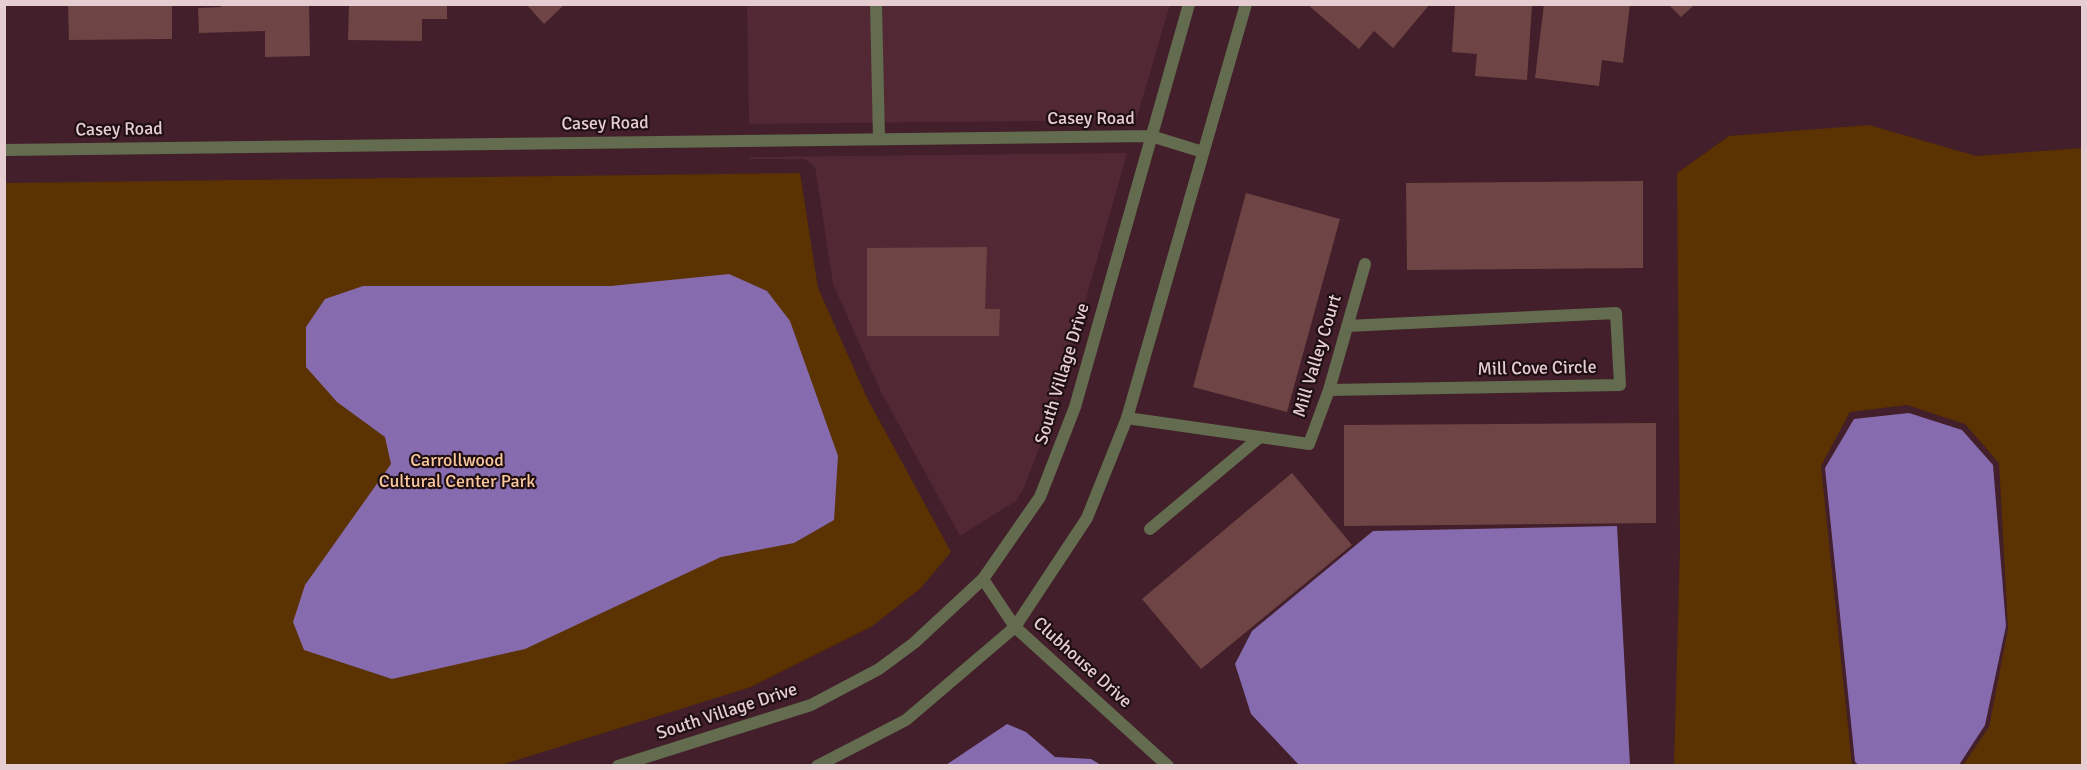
<!DOCTYPE html>
<style>
body{margin:0}
#map{position:relative;width:2087px;height:770px;overflow:hidden;background:#421f2a;font-family:Signika,sans-serif}
canvas{display:block}
.frame{position:absolute;inset:0;border:6px solid #e5cdd2;pointer-events:none}
</style>
<div id="map">
<canvas width="2087" height="770"></canvas>
<div class="frame"></div>
</div>
<script>
const ctx = document.querySelector('canvas').getContext('2d');
ctx.lineJoin = 'round';
function paint(path, color) {
  ctx.fillStyle = color;
  ctx.fill(path, 'evenodd');
}
function toPath(rows) {
  const path = new Path2D();
  for (const r of rows) {
    path.moveTo(r[0], r[1]);
    for (let i = 2; i < r.length; i += 2) path.lineTo(r[i], r[i + 1]);
  }
  return path;
}
function stroke(path, color, width, dash) {
  ctx.strokeStyle = color;
  ctx.lineWidth = width;
  ctx.lineCap = dash ? 'butt' : 'round';
  ctx.setLineDash(dash || []);
  ctx.stroke(path);
}
function label(font, color, halo, rows, align = 'center') {
  ctx.font = font + ' Signika,sans-serif';
  ctx.lineWidth = 4.5;
  ctx.setLineDash([]);
  ctx.textBaseline = 'middle';
  ctx.strokeStyle = halo;
  ctx.fillStyle = color;
  for (const [text, x, y, turn = 0] of rows) {
    ctx.save();
    ctx.translate(x, y);
    ctx.rotate((+turn || 0) * Math.PI / 180);
    ctx.textAlign = isNaN(turn) ? turn : align;
    if (halo) ctx.strokeText(text, 0, 0);
    ctx.fillText(text, 0, 0);
    ctx.restore();
  }
}
paint(toPath([
 [747,5,1170,5,1136,120,749,124],
 [1127,153,1057,402,1023,490,1016,501,960,536,881,392,833,284,815,167,805,159,750,159,750,157]
]), '#522834');
paint(toPath([
 [1869,125,1976,156,2082,148,2082,765,1963,765,1989,727,2008,629,1999,463,1965,424,1907,405,1850,412,1821,466,1852,765,1674,765,1680,547,1677,173,1729,136],
 [800,173,818,288,867,398,951,552,920,589,871,627,751,687,501,765,5,765,4,183]
]), '#5b3201');
paint(toPath([
 [729,274,767,291,790,321,838,456,834,520,794,543,721,557,525,649,392,679,304,650,293,622,305,585,391,464,385,437,337,402,306,367,306,327,325,299,363,286,611,286],
 [1909,413,1962,430,1993,465,2006,626,1985,725,1959,765,1859,765,1855,762,1825,468,1854,419],
 [1617,526,1630,765,1299,765,1251,714,1235,664,1252,631,1373,531],
 [1007,724,1026,732,1055,757,1091,759,1101,765,946,765]
]), '#876baf');
paint(toPath([
 [68,4,172,4,172,39,69,40],
 [221,4,309,4,310,56,265,57,265,31,199,33,198,8,221,7],
 [349,4,447,4,447,19,422,19,422,41,348,40],
 [526,4,565,4,544,24],
 [1307,4,1430,4,1393,48,1374,31,1359,49],
 [1544,4,1630,4,1623,63,1602,60,1599,86,1535,78],
 [1455,5,1532,5,1527,80,1475,76,1477,54,1452,52],
 [1669,5,1694,5,1681,17],
 [1643,181,1643,268,1407,270,1406,183],
 [1246,193,1340,219,1287,412,1193,387],
 [987,247,985,309,1000,309,999,336,867,336,867,248],
 [1656,423,1656,523,1344,526,1344,425],
 [1292,473,1352,545,1201,669,1142,599]
]), '#6e4544');
stroke(toPath([
 [876,4,879,139]
]), '#636c4e', 12);
stroke(toPath([
 [1329,390,1620,385,1616,313,1347,326],
 [1127,418,1309,444,1329,390,1365,264],
 [1150,529,1260,437],
 [983,579,1015,627,1168,766]
]), '#636c4e', 12);
stroke(toPath([
 [4,150,1151,136,1203,152],
 [618,766,811,705,879,669,914,643,983,579,1040,497,1075,407,1189,4],
 [817,766,906,720,1015,627,1087,518,1127,418,1246,4]
]), '#636c4e', 12);
label('18px', '#e5cdd2', '#1f0f13', [
 ["Casey Road",1091,119],
 ["Casey Road",605,124,-1],
 ["Casey Road",119,130,-1],
 ["Mill Valley Court",1318,356,-73],
 ["Mill Cove Circle",1537,369,-1],
 ["South Village Drive",1063,374,-73],
 ["Clubhouse Drive",1082,663,42],
 ["South Village Drive",727,712,-18]
]);
label('18px', '#fcc99e', '#1f0f13', [
 ["Carrollwood",457,461],
 ["Cultural Center Park",457,482]
]);
</script>
